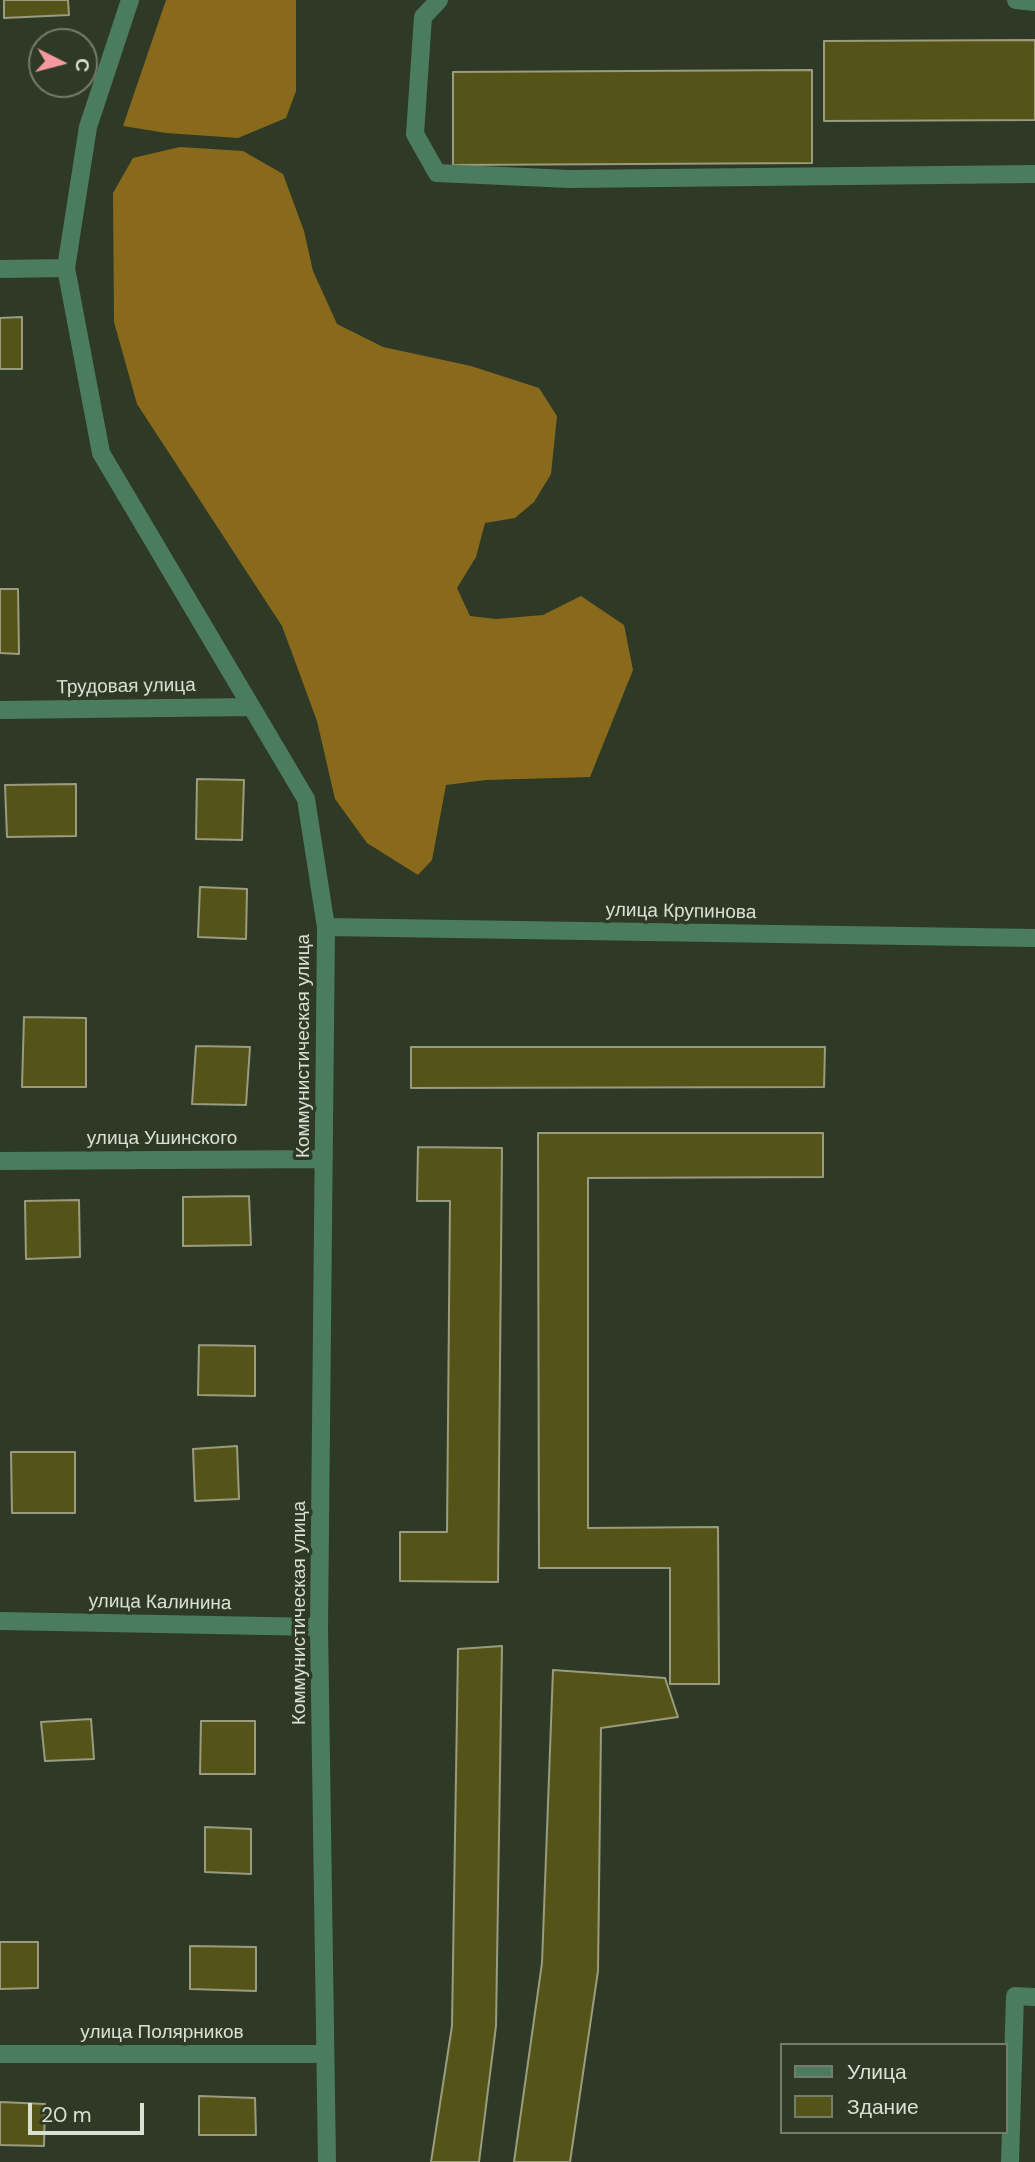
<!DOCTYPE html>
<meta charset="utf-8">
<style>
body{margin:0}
#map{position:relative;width:1035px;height:2162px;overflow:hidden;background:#2e3a25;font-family:"DM Sans",sans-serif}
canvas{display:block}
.legend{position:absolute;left:780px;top:2043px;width:228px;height:91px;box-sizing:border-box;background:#2e3a25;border:2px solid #727d6b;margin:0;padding:9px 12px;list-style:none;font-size:21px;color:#d9e1d4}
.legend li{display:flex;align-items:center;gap:14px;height:35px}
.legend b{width:35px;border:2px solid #727d6b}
.north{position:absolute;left:28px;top:28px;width:70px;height:70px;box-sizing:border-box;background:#2e3a25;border:2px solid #727d6b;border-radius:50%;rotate:96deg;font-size:19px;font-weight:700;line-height:28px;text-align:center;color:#d9e1d4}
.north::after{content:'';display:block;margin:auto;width:24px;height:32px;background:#f49a9f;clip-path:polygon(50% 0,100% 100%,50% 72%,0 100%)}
.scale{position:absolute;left:28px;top:2103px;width:116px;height:32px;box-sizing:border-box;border:4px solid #d9e1d4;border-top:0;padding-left:9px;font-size:21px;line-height:24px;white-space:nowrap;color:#d9e1d4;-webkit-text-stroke:5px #2e3a25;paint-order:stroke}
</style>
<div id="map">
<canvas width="1035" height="2162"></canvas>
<ul class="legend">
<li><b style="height:9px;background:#4c7c5e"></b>Улица</li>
<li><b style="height:19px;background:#545419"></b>Здание</li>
</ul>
<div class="north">С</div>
<div class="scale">20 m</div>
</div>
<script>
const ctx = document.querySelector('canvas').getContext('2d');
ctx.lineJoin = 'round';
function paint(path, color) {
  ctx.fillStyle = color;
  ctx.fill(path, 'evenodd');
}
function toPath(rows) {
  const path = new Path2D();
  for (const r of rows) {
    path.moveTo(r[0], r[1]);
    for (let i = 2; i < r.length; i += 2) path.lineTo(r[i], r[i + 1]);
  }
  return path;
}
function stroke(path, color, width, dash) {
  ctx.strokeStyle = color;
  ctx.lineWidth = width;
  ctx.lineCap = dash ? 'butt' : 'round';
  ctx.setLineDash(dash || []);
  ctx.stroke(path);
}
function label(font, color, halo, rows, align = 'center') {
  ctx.font = font + ' "DM Sans",sans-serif';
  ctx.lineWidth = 7;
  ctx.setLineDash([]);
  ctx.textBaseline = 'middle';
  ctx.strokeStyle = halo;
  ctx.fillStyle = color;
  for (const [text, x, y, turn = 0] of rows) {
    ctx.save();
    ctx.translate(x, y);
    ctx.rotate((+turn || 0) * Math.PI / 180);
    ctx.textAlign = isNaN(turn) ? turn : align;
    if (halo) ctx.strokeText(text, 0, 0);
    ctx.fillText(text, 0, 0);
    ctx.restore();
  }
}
paint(toPath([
 [166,0,296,0,296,91,286,118,238,138,166,133,123,126],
 [180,147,243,151,283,174,304,231,313,271,337,324,383,347,471,366,539,388,557,416,551,474,534,502,515,518,485,523,476,557,457,588,470,616,496,619,543,615,581,596,624,625,633,670,590,777,486,780,446,785,432,860,418,875,367,843,335,799,317,721,282,626,137,404,114,322,113,193,133,158]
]), '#896a1d');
const building = toPath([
 [4,0,68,0,69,15,4,18,4,0],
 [1035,40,1035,120,824,121,824,41,1035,40],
 [812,70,812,163,453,165,453,72,812,70],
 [22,317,22,369,0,369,0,318,22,317],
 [0,589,18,589,19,654,0,653,0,589],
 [197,779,244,780,242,840,196,839,197,779],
 [76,784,76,836,7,837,5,785,76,784],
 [200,887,247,889,246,939,198,937,200,887],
 [24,1017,86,1018,86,1087,22,1087,24,1017],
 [196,1046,250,1047,246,1105,192,1104,196,1046],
 [411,1047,825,1047,824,1087,411,1088,411,1047],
 [538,1133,823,1133,823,1177,588,1178,588,1528,718,1527,719,1684,670,1684,670,1568,539,1568,538,1133],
 [418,1147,502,1148,498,1582,400,1581,400,1532,447,1532,450,1201,417,1201,418,1147],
 [249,1196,251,1245,183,1246,183,1197,249,1196],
 [79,1200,80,1257,26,1259,25,1201,79,1200],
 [199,1345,255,1346,255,1396,198,1395,199,1345],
 [237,1446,239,1499,195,1501,193,1449,237,1446],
 [11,1452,75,1452,75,1513,12,1513,11,1452],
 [502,1646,496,2026,479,2162,431,2162,452,2026,458,1649,502,1646],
 [553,1670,665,1678,678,1717,601,1728,598,1971,570,2162,514,2162,542,1963,553,1670],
 [91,1719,94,1759,45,1761,41,1722,91,1719],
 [201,1721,255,1721,255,1774,200,1774,201,1721],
 [205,1827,251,1829,251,1874,205,1872,205,1827],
 [0,1942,38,1942,38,1988,0,1989,0,1942],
 [190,1946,256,1947,256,1991,190,1989,190,1946],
 [199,2096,255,2098,256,2135,199,2135,199,2096],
 [0,2102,45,2104,44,2146,0,2145,0,2102]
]);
paint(building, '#545419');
stroke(building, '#9a9b7f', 2);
stroke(toPath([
 [130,0,88,127,66,268,101,453,306,799,326,927,319,1627,327,2162],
 [439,0,423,17,415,134,437,173,569,179,1035,174],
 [1016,0,1035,2],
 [0,269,66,268],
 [0,710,251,707],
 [326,927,1035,938],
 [0,1161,324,1159],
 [0,1621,319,1627],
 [0,2054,325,2054],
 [1010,2162,1015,1996,1035,1997]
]), '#4c7c5e', 18);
label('19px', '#d9e1d4', '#2e3a25', [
 ["Трудовая улица",126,687,-1],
 ["улица Крупинова",681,912,1],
 ["Коммунистическая улица",304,1046,-90],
 ["улица Ушинского",162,1139],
 ["улица Калинина",160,1603,1],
 ["Коммунистическая улица",300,1613,-90],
 ["улица Полярников",162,2033]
]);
</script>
